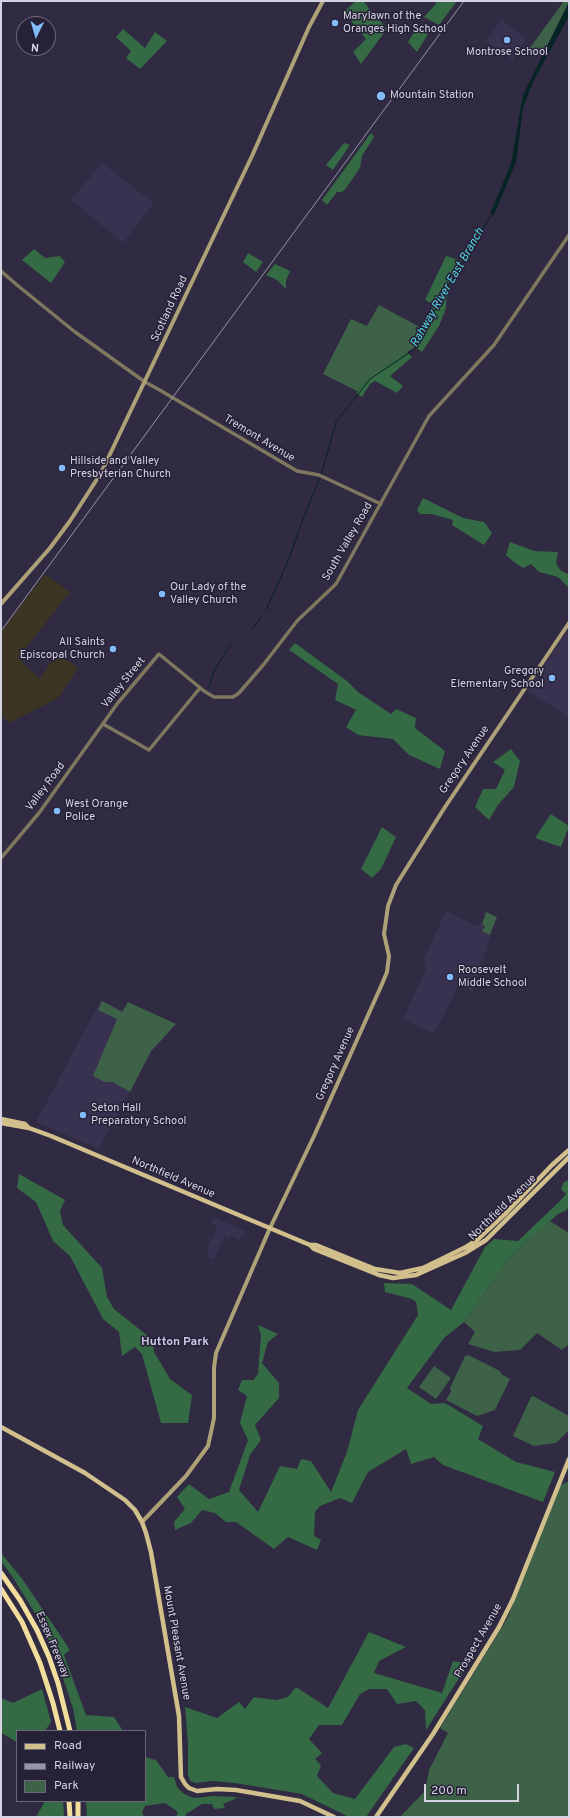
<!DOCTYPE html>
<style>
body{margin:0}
#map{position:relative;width:570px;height:1818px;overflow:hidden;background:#302a42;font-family:Overpass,sans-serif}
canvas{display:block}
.frame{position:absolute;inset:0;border:2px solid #d5d3e2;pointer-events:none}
.legend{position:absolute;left:16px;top:1730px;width:130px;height:72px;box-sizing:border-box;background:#262137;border:1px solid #6c687b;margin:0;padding:5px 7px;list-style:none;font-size:12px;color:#d5d3e2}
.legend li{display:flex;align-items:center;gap:8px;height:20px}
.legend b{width:20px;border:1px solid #6c687b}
.north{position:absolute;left:16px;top:16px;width:40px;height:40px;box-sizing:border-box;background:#262137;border:1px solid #6c687b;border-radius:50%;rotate:185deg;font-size:11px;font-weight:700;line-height:16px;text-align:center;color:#d5d3e2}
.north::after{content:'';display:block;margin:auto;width:14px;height:18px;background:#83bcfb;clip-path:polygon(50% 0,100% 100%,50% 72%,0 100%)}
.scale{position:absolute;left:424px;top:1784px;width:95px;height:18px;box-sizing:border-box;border:2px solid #d5d3e2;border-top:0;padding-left:5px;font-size:12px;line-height:14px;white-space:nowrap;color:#d5d3e2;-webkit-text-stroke:3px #262137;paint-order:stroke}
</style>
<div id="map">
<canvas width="570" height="1818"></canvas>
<div class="frame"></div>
<ul class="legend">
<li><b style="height:5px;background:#d2c08c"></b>Road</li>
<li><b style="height:5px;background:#9895a7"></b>Railway</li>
<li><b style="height:11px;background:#3d6247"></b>Park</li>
</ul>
<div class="north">N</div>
<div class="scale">200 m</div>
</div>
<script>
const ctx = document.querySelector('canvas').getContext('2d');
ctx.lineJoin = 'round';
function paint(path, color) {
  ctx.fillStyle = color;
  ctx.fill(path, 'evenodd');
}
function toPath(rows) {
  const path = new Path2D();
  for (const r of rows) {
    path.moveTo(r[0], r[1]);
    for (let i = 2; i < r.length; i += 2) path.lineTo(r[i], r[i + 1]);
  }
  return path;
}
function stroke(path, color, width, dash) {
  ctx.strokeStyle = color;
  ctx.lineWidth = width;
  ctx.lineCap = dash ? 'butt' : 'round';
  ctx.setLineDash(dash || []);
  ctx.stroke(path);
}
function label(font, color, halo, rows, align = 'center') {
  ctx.font = font + ' Overpass,sans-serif';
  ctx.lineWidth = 3;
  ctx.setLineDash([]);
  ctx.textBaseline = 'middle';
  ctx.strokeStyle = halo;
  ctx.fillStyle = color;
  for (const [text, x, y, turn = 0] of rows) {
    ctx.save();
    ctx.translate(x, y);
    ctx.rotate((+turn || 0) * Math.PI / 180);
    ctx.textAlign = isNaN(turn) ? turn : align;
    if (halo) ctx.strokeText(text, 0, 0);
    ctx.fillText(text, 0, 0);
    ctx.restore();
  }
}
paint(toPath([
 [45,574,70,592,18,658,40,679,57,653,78,668,58,698,9,723,1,715,1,632]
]), '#3d3524');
paint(toPath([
 [501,20,527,39,512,60,486,41],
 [102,163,154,203,123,243,71,200],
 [569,628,569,717,527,691],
 [446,911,478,927,480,923,482,924,485,926,483,931,491,935,472,991,459,985,434,1034,403,1019,426,969,424,958],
 [101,1000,169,1033,151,1052,99,1149,36,1122],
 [213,1217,246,1231,244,1236,242,1235,240,1240,232,1236,230,1238,226,1237,225,1234,214,1260,206,1256,209,1248,207,1247,211,1239,213,1239,217,1226,210,1223]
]), '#38314f');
paint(toPath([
 [564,1,569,2,542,56,527,52],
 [379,305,425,330,415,347,371,375,357,391,323,374,351,319,367,326],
 [486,912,497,917,490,935,482,931,485,926,482,924],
 [102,1001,122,1012,128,1002,176,1024,151,1051,130,1092,113,1082,105,1082,93,1076,117,1019,98,1010],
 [550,1221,569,1233,569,1344,562,1350,537,1333,520,1350,494,1352,468,1344,475,1332,464,1322,511,1256],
 [468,1355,500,1371,501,1374,510,1379,495,1410,477,1416,446,1400,451,1391,450,1388,465,1356],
 [434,1366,451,1378,436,1399,419,1387],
 [533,1396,569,1416,569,1430,556,1443,534,1446,513,1436,531,1397],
 [567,1482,569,1482,569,1817,400,1817,425,1791,429,1770,448,1733,440,1728,507,1619,560,1485]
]), '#3d6247');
paint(toPath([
 [356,1,363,1,387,29,361,64,353,52,366,39,344,12],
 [436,1,457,1,439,25,424,17,436,4],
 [419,24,428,34,417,52,408,42],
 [123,29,145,48,155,32,167,41,140,69,126,58,131,51,116,37],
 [371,133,374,137,362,156,360,168,346,188,342,192,337,192,327,205,322,200],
 [344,143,350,145,333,170,326,165],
 [34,249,45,258,60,256,65,262,51,283,22,260],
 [248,253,263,262,256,272,243,262],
 [446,256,462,261,447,287,446,308,439,326,422,352,415,347,425,330,433,304,425,300],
 [275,264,290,271,286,281,286,289,277,280,266,275],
 [407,352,412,357,390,376,403,386,397,393,375,381,370,384,362,397,357,394,357,391,371,375],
 [423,498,463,518,484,522,492,533,484,545,452,525,453,520,431,514,420,514,417,510],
 [510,542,534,551,558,552,556,563,560,570,569,575,569,588,558,577,539,572,531,564,523,568,514,562,506,555],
 [295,643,347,681,358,692,391,714,396,709,416,718,415,728,445,751,440,769,409,755,393,739,358,735,346,727,356,710,335,700,338,684,289,650],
 [511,749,520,761,514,787,498,805,489,820,475,807,483,789,496,789,505,770,493,762],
 [551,814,569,826,561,847,535,838],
 [382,827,396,837,381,869,372,878,361,869],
 [19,1174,65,1200,60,1211,63,1225,102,1268,107,1297,114,1309,153,1340,154,1352,170,1379,192,1395,188,1423,161,1423,142,1354,135,1347,122,1356,119,1332,103,1319,70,1256,53,1241,36,1202,17,1188],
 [569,1180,569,1205,567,1210,558,1214,511,1256,464,1322,444,1338,407,1388,431,1404,445,1403,483,1426,478,1439,516,1462,555,1472,543,1502,443,1465,434,1457,411,1464,406,1449,368,1472,352,1503,340,1498,320,1506,315,1512,314,1536,321,1540,317,1550,288,1537,274,1549,236,1522,226,1522,215,1513,202,1510,191,1523,175,1530,174,1522,185,1509,177,1497,189,1484,209,1499,229,1492,248,1440,240,1423,247,1396,238,1390,242,1380,253,1380,258,1374,261,1335,258,1325,278,1334,268,1342,262,1363,279,1383,279,1398,255,1425,261,1440,250,1455,239,1490,258,1512,280,1466,297,1469,301,1459,311,1461,331,1492,347,1452,358,1410,418,1315,416,1302,412,1299,385,1292,384,1283,412,1284,451,1310,485,1247,494,1239,518,1241,561,1200,566,1194,561,1189,564,1182],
 [1,1553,23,1580,70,1650,64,1655,86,1715,114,1717,123,1731,77,1731,73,1708,55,1654,38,1618,12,1576,1,1561],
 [369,1632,406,1647,379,1661,374,1673,442,1693,453,1661,468,1664,426,1730,425,1710,416,1701,397,1704,387,1689,369,1689,360,1694,342,1725,319,1725,309,1739,322,1753,315,1759,321,1765,317,1776,333,1793,355,1799,394,1747,406,1744,414,1748,366,1817,349,1817,302,1794,235,1783,212,1781,196,1783,190,1781,188,1775,188,1744,185,1707,217,1718,239,1702,245,1709,254,1697,276,1700,288,1697,296,1687,328,1708],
 [42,1689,51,1722,45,1731,17,1731,17,1742,1,1733,1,1698,13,1703],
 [145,1757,156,1760,168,1777,174,1777,177,1787,184,1794,194,1798,213,1796,233,1797,265,1802,237,1798,223,1804,225,1808,214,1809,212,1804,202,1804,186,1814,185,1817,176,1817,178,1812,165,1803,145,1806,142,1812,144,1817,87,1817,86,1801,145,1801],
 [45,1801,63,1801,64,1817,36,1817]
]), '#346a44');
paint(toPath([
 [569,2,569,16,533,82,523,108,516,162,494,215,490,214,511,164,523,95]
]), '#062325');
stroke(toPath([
 [321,475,336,422,370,379,415,349,447,287,492,214],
 [266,610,289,559,302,521,320,478],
 [252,629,262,616],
 [209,686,215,669,231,644]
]), '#062325', 1);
stroke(toPath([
 [1,271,17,285,75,332,145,382,165,393],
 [163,392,297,471,319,475,381,504],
 [103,724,149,750,200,688],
 [1,858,39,813,117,704,159,654,204,691,214,697,233,697,239,693,264,664,297,621,336,584,429,416,494,345,569,235]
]), '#80775f', 3.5);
stroke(toPath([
 [1,604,50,548,70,521,101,473,252,156,309,27,323,1],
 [142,1522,186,1476,208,1446,214,1418,214,1368,216,1353,270,1228,314,1136,382,984,387,972,389,956,384,934,388,906,396,885,445,807,569,623]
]), '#aea178', 4);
stroke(toPath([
 [1,1119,25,1124,29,1128],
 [1,1123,29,1128,51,1136,310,1245,316,1245,375,1269,400,1273,423,1268,466,1247,477,1240,506,1213,552,1165,569,1150],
 [310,1245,314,1249,379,1275,393,1278,416,1275,465,1253,486,1240,569,1157],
 [1,1427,85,1473,125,1500,135,1510,142,1522,146,1533,151,1552,179,1716,181,1777,185,1784,189,1788,197,1791,217,1789,236,1790,300,1801,334,1817],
 [376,1817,433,1734,499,1627,513,1599,569,1459]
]), '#d2c08c', 4.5);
stroke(toPath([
 [1,1573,20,1600,37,1630,49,1657,58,1683,70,1731],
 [1,1589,22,1622,40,1663,53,1703,60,1731],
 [69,1801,70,1817],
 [78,1801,78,1817]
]), '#f2dd9d', 5);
stroke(toPath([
 [1,631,464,1]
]), '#9895a7', 1);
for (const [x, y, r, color] of [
 [335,23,4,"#83bcfb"],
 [507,40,4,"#83bcfb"],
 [381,96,5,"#83bcfb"],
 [62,468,4,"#83bcfb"],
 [162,594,4,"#83bcfb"],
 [113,649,4,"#83bcfb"],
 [552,678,4,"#83bcfb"],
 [57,811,4,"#83bcfb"],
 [450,977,4,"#83bcfb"],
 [83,1115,4,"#83bcfb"]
]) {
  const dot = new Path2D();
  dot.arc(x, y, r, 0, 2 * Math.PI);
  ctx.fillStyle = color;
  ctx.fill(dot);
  stroke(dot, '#262137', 1.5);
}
label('11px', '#d5d3e2', '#262137', [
 ["Marylawn of the",343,17],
 ["Oranges High School",343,30],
 ["Montrose School",507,53,"center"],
 ["Mountain Station",390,96],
 ["Hillside and Valley",70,462],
 ["Presbyterian Church",70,475],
 ["Our Lady of the",170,588],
 ["Valley Church",170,601],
 ["All Saints",105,643,"right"],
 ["Episcopal Church",105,656,"right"],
 ["Gregory",544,672,"right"],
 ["Elementary School",544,685,"right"],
 ["West Orange",65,805],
 ["Police",65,818],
 ["Roosevelt",458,971],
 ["Middle School",458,984],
 ["Seton Hall",91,1109],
 ["Preparatory School",91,1122]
], 'left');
label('11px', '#d5d3e2', '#262137', [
 ["Scotland Road",170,309,-65],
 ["Tremont Avenue",259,439,31],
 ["South Valley Road",348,542,-60],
 ["Valley Street",124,683,-51],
 ["Gregory Avenue",465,760,-56],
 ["Valley Road",46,787,-53],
 ["Gregory Avenue",336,1064,-66],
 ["Northfield Avenue",173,1178,23],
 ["Northfield Avenue",503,1208,-44],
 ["Prospect Avenue",479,1641,-60],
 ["Mount Pleasant Avenue",176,1643,80],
 ["Essex Freeway",52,1645,67]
]);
label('italic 12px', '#52d6e2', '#262137', [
 ["Rahway River East Branch",448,288,-60]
]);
label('bold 12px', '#cbc5e3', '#262137', [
 ["Hutton Park",175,1343]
]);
</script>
